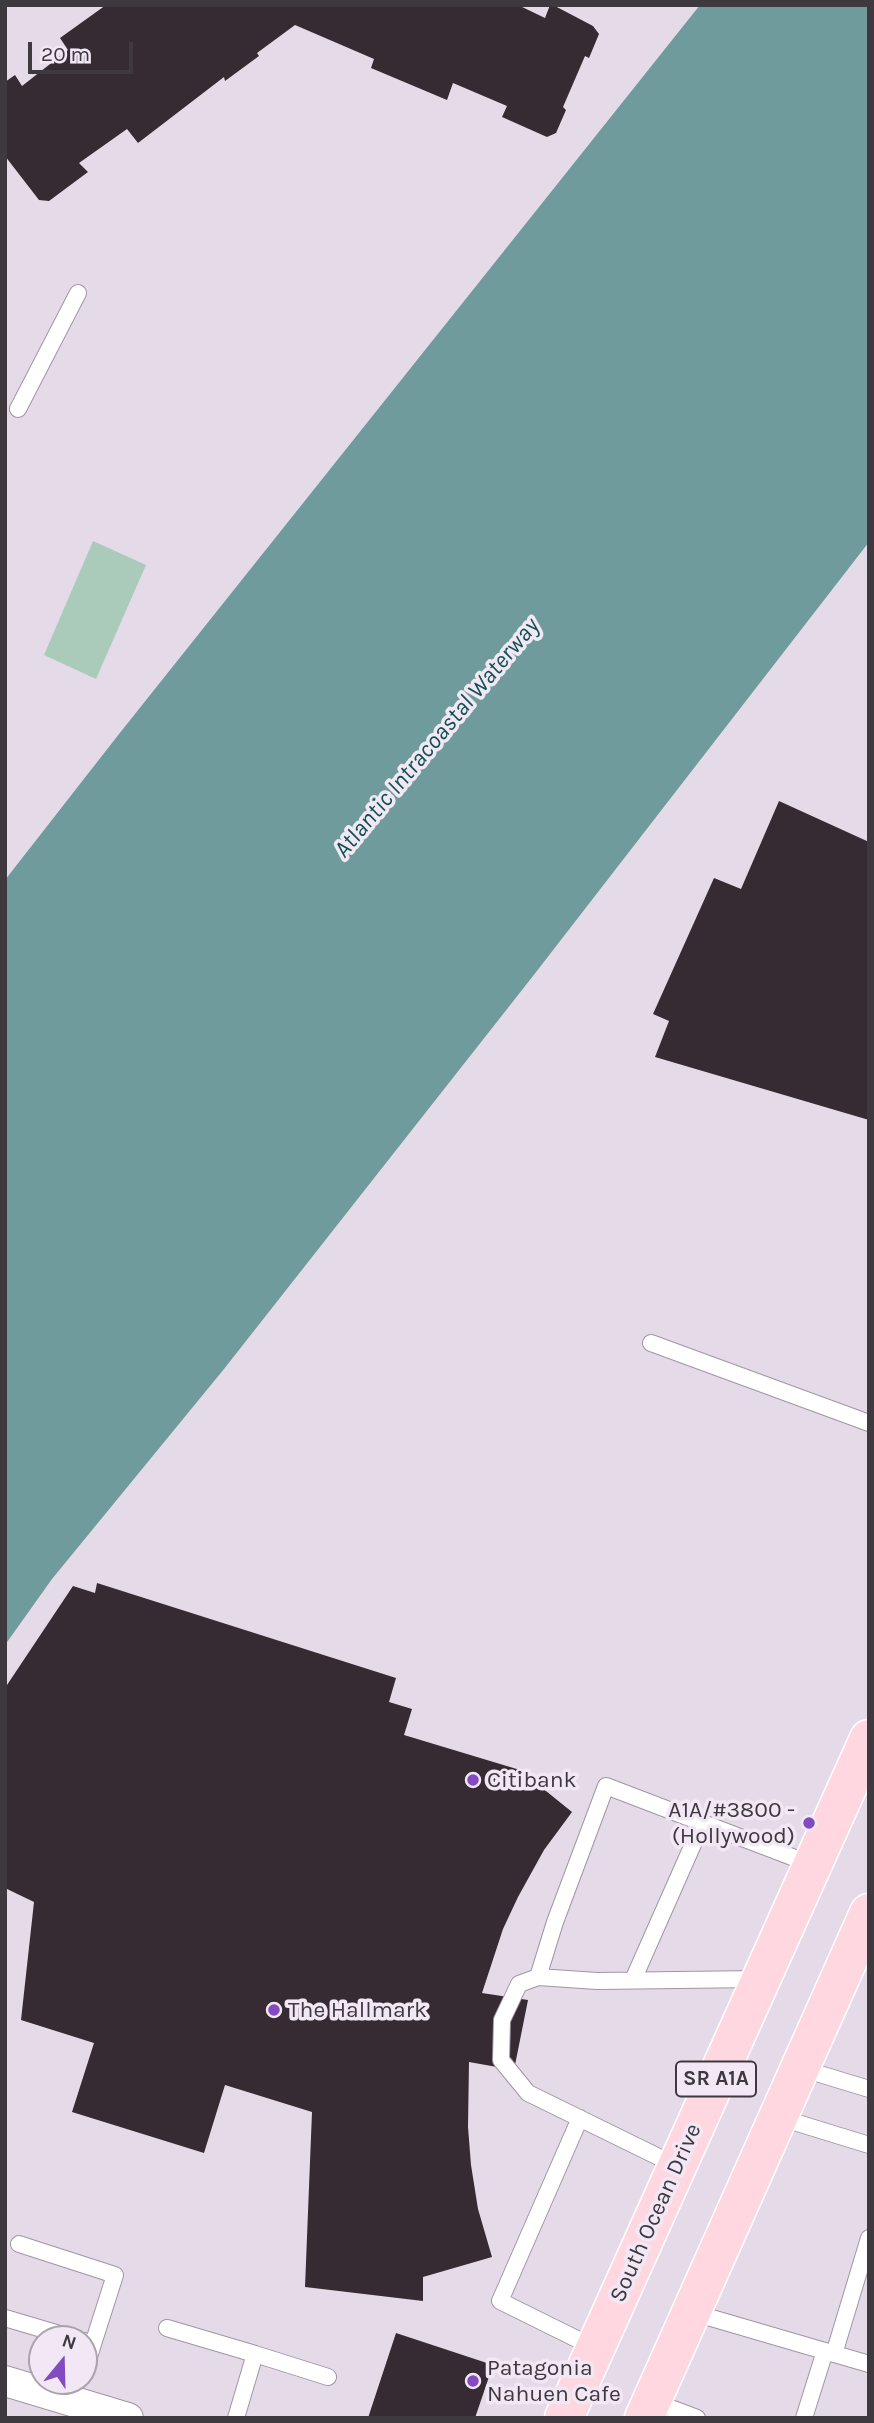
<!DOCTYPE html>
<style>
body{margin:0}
#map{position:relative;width:874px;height:2423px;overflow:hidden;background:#e5dae8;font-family:Karla,sans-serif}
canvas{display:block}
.frame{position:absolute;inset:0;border:7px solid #3d393e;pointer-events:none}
.north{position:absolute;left:28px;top:2325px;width:70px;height:70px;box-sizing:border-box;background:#f2e8f5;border:2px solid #aaa2ac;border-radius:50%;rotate:19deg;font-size:19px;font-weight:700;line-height:28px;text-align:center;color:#3d393e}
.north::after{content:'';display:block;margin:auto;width:24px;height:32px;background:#844ac0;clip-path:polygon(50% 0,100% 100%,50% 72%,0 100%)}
.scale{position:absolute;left:28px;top:42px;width:105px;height:32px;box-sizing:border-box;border:4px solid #3d393e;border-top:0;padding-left:9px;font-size:21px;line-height:24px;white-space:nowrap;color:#3d393e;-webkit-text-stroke:5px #f2e8f5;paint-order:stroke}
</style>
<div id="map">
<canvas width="874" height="2423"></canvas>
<div class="frame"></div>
<div class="north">N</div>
<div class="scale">20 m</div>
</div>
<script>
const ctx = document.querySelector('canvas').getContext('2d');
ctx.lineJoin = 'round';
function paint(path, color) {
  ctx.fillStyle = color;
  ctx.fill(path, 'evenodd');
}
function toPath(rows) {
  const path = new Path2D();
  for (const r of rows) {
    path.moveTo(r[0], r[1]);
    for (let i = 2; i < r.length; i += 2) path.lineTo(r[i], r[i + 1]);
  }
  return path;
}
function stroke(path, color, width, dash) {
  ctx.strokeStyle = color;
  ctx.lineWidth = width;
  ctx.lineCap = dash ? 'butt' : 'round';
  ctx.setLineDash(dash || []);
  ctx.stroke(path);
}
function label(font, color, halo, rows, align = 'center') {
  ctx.font = font + ' Karla,sans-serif';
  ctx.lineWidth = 7;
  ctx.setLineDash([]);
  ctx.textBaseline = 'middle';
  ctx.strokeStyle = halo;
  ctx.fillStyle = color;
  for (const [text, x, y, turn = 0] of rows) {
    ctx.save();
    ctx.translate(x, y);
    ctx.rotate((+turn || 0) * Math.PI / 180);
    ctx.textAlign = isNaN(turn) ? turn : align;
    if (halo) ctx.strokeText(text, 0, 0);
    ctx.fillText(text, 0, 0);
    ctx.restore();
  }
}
paint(toPath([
 [93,541,146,565,96,679,44,655]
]), '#aacbba');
paint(toPath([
 [700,5,869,5,869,542,533,976,224,1369,52,1579,5,1645,5,880,119,734]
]), '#709b9c');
paint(toPath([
 [106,5,518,5,545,18,550,5,553,5,593,26,599,34,589,58,585,56,563,107,566,110,556,133,547,137,502,117,507,106,453,83,447,100,371,68,374,59,295,25,257,53,259,56,225,81,224,77,138,143,127,129,79,163,88,172,49,201,39,200,5,156,5,82,15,75,22,86,68,50,60,38],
 [779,801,869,842,869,1120,655,1057,669,1021,653,1014,714,878,741,889],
 [97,1583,396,1678,389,1702,412,1709,404,1735,520,1770,572,1812,544,1850,518,1897,503,1929,482,1993,528,2000,514,2070,469,2062,468,2127,471,2165,478,2209,492,2257,423,2277,423,2301,305,2287,312,2112,225,2085,204,2153,72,2112,94,2043,21,2020,34,1902,5,1888,5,1688,73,1586,95,1593],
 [396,2333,493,2365,475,2418,368,2418]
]), '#362b32');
const lane = toPath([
 [18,409,78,293],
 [651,1343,869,1423],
 [538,1977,555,1922,606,1786,813,1865],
 [633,1980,702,1824],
 [800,2068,869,2089],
 [778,2117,869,2145],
 [580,2118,500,2301,595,2348],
 [677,2166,528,2093,501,2060,502,2020,519,1984,538,1977,597,1981,759,1979],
 [19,2244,115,2275,93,2344],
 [691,2312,869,2364],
 [5,2318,76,2339],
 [167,2328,255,2354,236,2418],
 [84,2341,93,2344,84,2374],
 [255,2354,328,2377],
 [834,2354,869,2238],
 [652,2401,697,2418],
 [804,2418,825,2351]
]);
const street = toPath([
 [5,2381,128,2418]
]);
const primary = toPath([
 [564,2418,869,1739],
 [644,2418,869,1913]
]);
stroke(lane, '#a096a3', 18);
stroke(street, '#a096a3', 32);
stroke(primary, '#fff', 41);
stroke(lane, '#fff', 16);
stroke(street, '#fff', 30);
stroke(primary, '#fed7e0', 38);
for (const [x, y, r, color] of [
 [473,1780,7,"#844ac0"],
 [809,1823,7,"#844ac0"],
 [274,2010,7,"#844ac0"],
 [473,2381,7,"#844ac0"]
]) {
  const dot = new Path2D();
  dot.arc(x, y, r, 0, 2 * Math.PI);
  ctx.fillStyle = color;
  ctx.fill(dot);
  stroke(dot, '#f2e8f5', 2.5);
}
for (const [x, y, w] of [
 [716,2079,80]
]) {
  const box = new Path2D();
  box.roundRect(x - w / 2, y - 17.5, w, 35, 5);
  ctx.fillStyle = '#f2e8f5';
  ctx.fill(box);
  stroke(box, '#3d393e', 2);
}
label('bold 21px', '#3d393e', null, [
 ["SR A1A",716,2079]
]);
label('23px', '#3d393e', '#f2e8f5', [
 ["Citibank",487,1780],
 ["A1A/#3800 -",795,1810,"right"],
 ["(Hollywood)",795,1836,"right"],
 ["The Hallmark",288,2010],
 ["Patagonia",487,2368],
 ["Nahuen Cafe",487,2394]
], 'left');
label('23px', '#3d393e', '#f2e8f5', [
 ["South Ocean Drive",656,2213,-66]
]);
label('italic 24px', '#0f5153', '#f2e8f5', [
 ["Atlantic Intracoastal Waterway",437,738,-50]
]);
</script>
